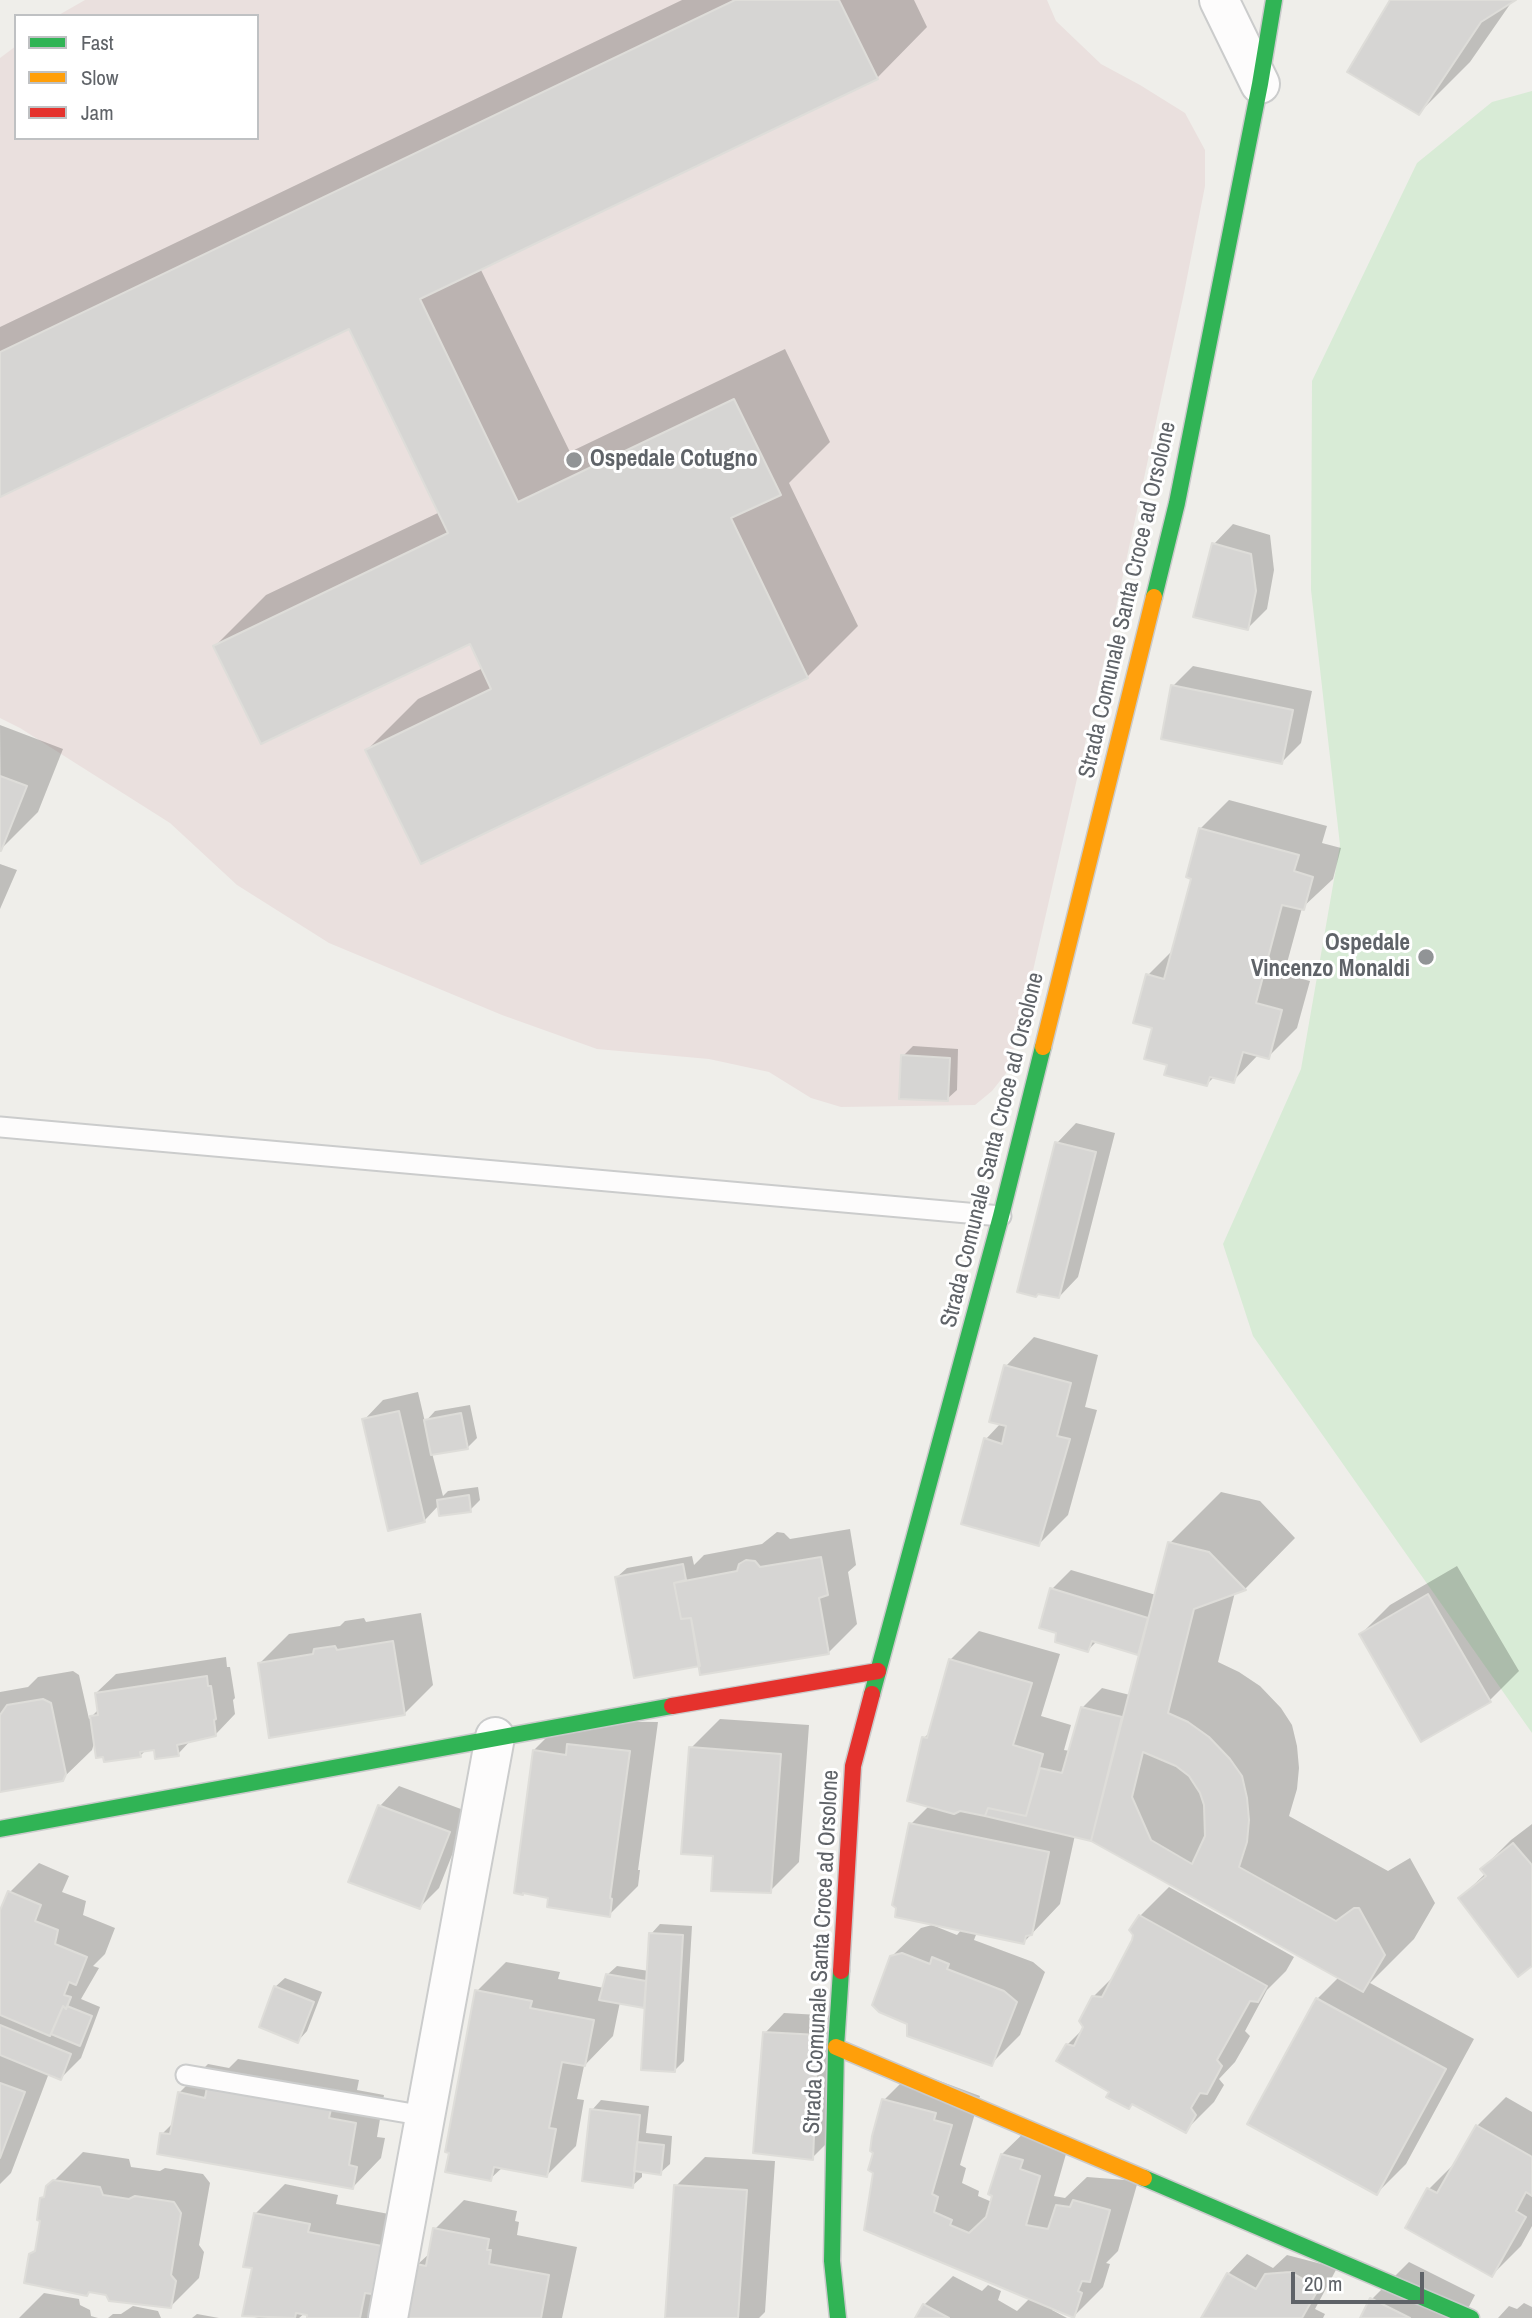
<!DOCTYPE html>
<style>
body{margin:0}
#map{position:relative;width:1532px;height:2318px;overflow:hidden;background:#efeeea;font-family:"Archivo Narrow",sans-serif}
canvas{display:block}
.legend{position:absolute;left:14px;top:14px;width:245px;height:126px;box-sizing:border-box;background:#fff;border:2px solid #bfc1c3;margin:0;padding:9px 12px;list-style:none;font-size:21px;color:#5f6368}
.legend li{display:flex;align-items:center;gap:14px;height:35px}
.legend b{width:35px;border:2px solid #bfc1c3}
.scale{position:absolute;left:1291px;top:2272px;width:133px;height:32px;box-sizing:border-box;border:4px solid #5f6368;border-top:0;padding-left:9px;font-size:21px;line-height:24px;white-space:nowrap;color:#5f6368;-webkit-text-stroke:5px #fff;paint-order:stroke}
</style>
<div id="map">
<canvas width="1532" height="2318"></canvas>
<ul class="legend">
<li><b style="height:9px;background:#30b455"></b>Fast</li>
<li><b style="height:9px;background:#ff9f0a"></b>Slow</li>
<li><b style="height:9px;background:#e5322d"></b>Jam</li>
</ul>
<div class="scale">20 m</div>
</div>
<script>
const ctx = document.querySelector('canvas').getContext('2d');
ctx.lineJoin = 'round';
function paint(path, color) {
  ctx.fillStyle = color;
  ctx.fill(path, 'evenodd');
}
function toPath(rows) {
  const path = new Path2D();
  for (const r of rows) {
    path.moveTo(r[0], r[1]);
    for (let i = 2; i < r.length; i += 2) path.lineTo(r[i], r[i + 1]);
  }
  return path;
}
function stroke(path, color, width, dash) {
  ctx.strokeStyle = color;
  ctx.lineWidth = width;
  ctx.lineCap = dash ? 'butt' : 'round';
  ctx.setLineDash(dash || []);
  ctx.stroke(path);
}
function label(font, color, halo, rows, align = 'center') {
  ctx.font = font + ' "Archivo Narrow",sans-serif';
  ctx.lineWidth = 6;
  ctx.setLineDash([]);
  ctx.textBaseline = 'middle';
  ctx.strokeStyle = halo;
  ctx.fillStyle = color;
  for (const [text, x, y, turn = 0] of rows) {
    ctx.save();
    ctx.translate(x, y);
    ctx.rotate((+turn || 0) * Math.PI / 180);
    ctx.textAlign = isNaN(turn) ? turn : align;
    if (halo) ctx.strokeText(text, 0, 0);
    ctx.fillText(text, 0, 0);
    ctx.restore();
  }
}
paint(toPath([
 [85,0,1047,0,1056,21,1101,64,1140,85,1185,113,1205,150,1205,186,1184,293,1112,626,1021,1023,1007,1072,992,1091,975,1105,841,1107,811,1098,769,1072,709,1059,597,1049,502,1015,329,943,237,885,170,823,20,728,0,718,0,58,16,46,16,138,257,138,257,16,57,16]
]), '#eae0de');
paint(toPath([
 [1532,91,1532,1733,1253,1336,1223,1244,1301,1069,1340,845,1311,590,1312,381,1417,163,1492,102]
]), '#d8ebd6');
paint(toPath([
 [682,0,914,0,927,27,877,78,480,268,570,452,785,349,830,442,789,483,858,626,807,677,422,862,367,750,418,699,483,668,471,642,215,646,266,595,440,512,350,327,0,495,0,327],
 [1392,0,1513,0,1470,62,1419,113],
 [1233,524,1270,535,1274,570,1267,609,1248,628,1214,544],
 [1193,666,1312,691,1301,743,1282,762,1173,686],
 [0,725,63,749,38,812,1,849],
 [1229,800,1327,826,1322,843,1341,848,1333,879,1302,908,1284,974,1310,981,1297,1028,1268,1057,1259,1054,1233,1081,1215,1076,1207,1084,1170,1064,1154,1027,1148,975,1174,949,1193,878,1200,829],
 [0,864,17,870,0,909],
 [913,1046,958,1049,957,1090,947,1099,903,1056],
 [1076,1123,1115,1133,1078,1277,1059,1297,1057,1143],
 [1034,1337,1098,1355,1085,1407,1097,1410,1068,1515,1039,1544,986,1439,1001,1423,1006,1366],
 [418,1392,425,1422,435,1411,470,1405,477,1438,468,1447,432,1453,443,1496,448,1491,478,1487,480,1500,470,1510,439,1505,424,1521,364,1420,383,1400],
 [1221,1492,1260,1501,1295,1538,1245,1589,1235,1592,1218,1662,1239,1672,1260,1686,1281,1708,1292,1725,1297,1746,1299,1768,1297,1789,1289,1816,1388,1871,1410,1858,1435,1903,1414,1939,1370,1983,1474,2039,1406,2164,1377,2193,1317,1999,1339,1977,1092,1839,1075,1835,1060,1904,1024,1942,977,1932,974,1940,1033,1962,1045,1972,1020,2035,991,2064,908,2022,891,1957,921,1928,932,1925,957,1935,962,1929,911,1824,930,1805,924,1738,931,1731,950,1660,979,1631,1060,1654,1041,1716,1071,1725,1064,1750,1070,1751,1082,1708,1102,1688,1130,1695,1142,1648,1138,1653,1097,1641,1088,1650,1059,1632,1052,1589,1071,1570,1156,1595,1170,1543],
 [850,1529,856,1565,848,1572,857,1624,828,1653,700,1664,617,1577,627,1568,692,1556,694,1565,704,1555,762,1544,777,1532,784,1533,790,1539],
 [1457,1566,1519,1671,1490,1700,1361,1634,1390,1605],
 [421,1613,433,1685,404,1714,260,1663,289,1634,340,1626,345,1621,364,1618,366,1622],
 [226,1657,227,1667,230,1667,235,1698,233,1700,235,1714,216,1734,192,1739,178,1754,155,1748,147,1749,140,1756,95,1740,92,1750,62,1779,0,1790,0,1692,28,1687,38,1677,73,1671,79,1675,89,1719,99,1709,96,1693,116,1674],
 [720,1719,809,1725,799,1862,770,1891,691,1748],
 [563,1721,658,1722,638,1870,640,1870,638,1886,609,1915,550,1896,525,1891,534,1750],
 [399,1786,469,1812,439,1888,420,1907,351,1881,380,1806],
 [1532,1824,1532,1964,1460,1898,1486,1873,1482,1869,1511,1840],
 [39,1863,69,1876,62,1892,86,1901,83,1915,115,1928,105,1954,93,1966,99,1968,81,1999,100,2007,81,2058,61,2078,49,2073,11,2173,0,2184,0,1912,10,1892],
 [1169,1887,1294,1957,1286,1971,1267,1990,1245,2031,1250,2036,1235,2062,1219,2079,1224,2085,1214,2102,1185,2131,1111,2091,1067,2045,1085,2027,1093,1997,1115,1975,1135,1935,1131,1930,1140,1916],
 [660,1924,692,1926,684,2061,675,2070,646,2007,620,2002,613,2036,584,2066,577,2099,584,2100,576,2146,547,2175,503,2167,490,2179,477,1991,506,1962,560,1972,558,1979,604,1988,607,1975,617,1966,649,1971,651,1934],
 [285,1978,322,1992,307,2031,298,2041,275,1987],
 [784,2013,837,2016,832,2138,812,2158,765,2033],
 [238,2059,359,2080,357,2090,384,2095,377,2137,385,2138,381,2158,353,2187,162,2134,174,2122,179,2093,208,2064,229,2068],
 [913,2071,980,2096,960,2165,966,2168,962,2183,979,2191,978,2196,992,2202,1002,2154,1031,2126,1068,2147,1054,2196,1065,2198,1087,2177,1138,2181,1118,2251,1106,2263,1110,2264,1103,2287,1074,2316,1054,2308,1052,2310,1067,2318,917,2318,924,2305,953,2276,982,2291,988,2285,1001,2291,998,2300,1017,2311,1030,2298,866,2229,884,2100],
 [1506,2097,1532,2112,1532,2226,1521,2246,1492,2275,1429,2189,1459,2159,1477,2126],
 [601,2100,649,2106,646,2133,672,2136,670,2164,660,2173,642,2171,642,2177,632,2186,592,2110],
 [83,2152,129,2159,131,2167,160,2171,165,2168,203,2174,210,2183,199,2245,204,2252,199,2278,170,2307,107,2293,30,2255,37,2249,42,2220,42,2199,46,2195,48,2187],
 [705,2157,775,2161,765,2312,759,2318,667,2318,676,2186],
 [285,2184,338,2195,336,2204,410,2218,387,2318,308,2318,309,2314,305,2313,299,2318,259,2318,244,2315,254,2267,256,2213],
 [464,2200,517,2211,515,2221,519,2222,517,2235,577,2247,562,2318,412,2318,417,2265,431,2252,435,2229],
 [1247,2254,1273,2268,1287,2255,1337,2268,1315,2309,1325,2314,1323,2318,1203,2318,1228,2274],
 [1409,2262,1475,2295,1463,2318,1362,2318,1372,2299],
 [44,2293,79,2299,80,2305,90,2310,91,2316,98,2318,19,2318],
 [1524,2303,1532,2307,1532,2318,1498,2318,1509,2306,1517,2309],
 [133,2306,158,2311,161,2318,108,2318,113,2314,121,2314],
 [197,2314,219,2318,192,2318]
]), '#0003');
const building = toPath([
 [735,0,839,0,878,79,420,299,518,502,734,399,781,495,731,518,808,678,421,864,365,750,491,689,470,644,261,744,213,646,448,533,349,329,0,497,0,352,735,0],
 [1390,0,1516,0,1481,22,1419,115,1347,72,1390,0],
 [1212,543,1251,554,1256,591,1248,630,1193,617,1212,543],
 [1171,685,1293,710,1282,764,1161,739,1171,685],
 [0,776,27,786,1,851,0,851,0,776],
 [1199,828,1299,855,1294,871,1313,877,1304,910,1282,905,1256,1003,1282,1010,1269,1059,1243,1052,1234,1083,1210,1077,1207,1086,1164,1075,1167,1065,1144,1059,1152,1028,1133,1023,1146,974,1164,979,1191,879,1186,877,1199,828],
 [901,1055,950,1058,948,1101,899,1099,901,1055],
 [1055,1142,1096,1152,1059,1298,1038,1294,1036,1297,1017,1292,1055,1142],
 [1004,1365,1071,1383,1057,1436,1070,1439,1039,1546,961,1524,984,1438,1002,1444,1006,1426,989,1422,1004,1365],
 [399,1411,425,1522,388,1531,362,1419,399,1411],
 [461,1413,468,1449,431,1455,424,1420,461,1413],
 [469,1495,471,1512,439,1516,437,1500,469,1495],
 [1168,1542,1209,1552,1246,1590,1194,1609,1168,1713,1188,1722,1209,1737,1230,1759,1242,1776,1247,1798,1249,1820,1247,1842,1239,1867,1336,1921,1354,1908,1359,1908,1385,1955,1363,1992,1091,1841,1168,1542],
 [1143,1752,1176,1766,1189,1776,1200,1793,1204,1805,1205,1836,1192,1864,1151,1840,1132,1797,1143,1752],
 [821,1557,828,1595,819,1598,829,1654,700,1675,691,1618,681,1619,674,1583,737,1571,739,1564,746,1560,755,1561,760,1567,821,1557],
 [683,1564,686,1580,674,1583,681,1619,691,1618,700,1666,634,1678,615,1577,683,1564],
 [1050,1588,1148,1618,1138,1655,1092,1641,1088,1652,1055,1642,1056,1633,1039,1628,1050,1588],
 [1428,1594,1491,1702,1421,1742,1359,1634,1428,1594],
 [393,1641,405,1715,269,1738,258,1663,313,1654,314,1649,335,1646,337,1650,393,1641],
 [949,1659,1032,1683,1013,1745,1043,1754,1026,1816,988,1808,985,1816,960,1811,954,1814,907,1801,922,1737,927,1738,949,1659],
 [207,1676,208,1686,211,1686,216,1719,214,1720,216,1736,177,1745,179,1756,155,1759,154,1750,140,1752,141,1757,104,1762,103,1757,96,1758,90,1716,98,1715,95,1693,207,1676],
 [43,1699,51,1703,66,1774,63,1781,0,1792,0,1715,7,1705,43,1699],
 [1081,1707,1122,1717,1091,1841,985,1816,988,1808,1026,1816,1040,1768,1062,1773,1081,1707],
 [567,1744,630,1751,610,1898,612,1899,610,1917,547,1907,548,1898,523,1893,523,1895,514,1893,533,1750,566,1755,567,1744],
 [689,1747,781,1754,771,1893,711,1891,713,1856,681,1854,689,1747],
 [378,1805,450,1832,420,1909,348,1882,378,1805],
 [909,1823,1049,1852,1032,1935,1026,1936,1024,1944,895,1917,896,1908,892,1905,909,1823],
 [1513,1843,1532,1865,1532,1966,1518,1977,1458,1898,1486,1876,1480,1869,1513,1843],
 [8,1891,41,1905,35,1921,58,1930,55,1944,87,1957,76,1985,69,1982,64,1995,71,1997,66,2009,63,2006,50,2036,0,2015,0,1910,8,1891],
 [1139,1915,1267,1986,1258,2002,1250,2001,1217,2060,1222,2066,1207,2094,1200,2093,1191,2108,1196,2115,1186,2133,1132,2104,1129,2109,1106,2097,1109,2092,1056,2061,1066,2044,1074,2046,1083,2027,1079,2021,1092,1996,1102,1997,1132,1940,1133,1935,1129,1930,1139,1915],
 [649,1933,683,1935,675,2072,641,2070,649,1933],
 [902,1953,930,1964,932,1957,949,1964,947,1969,1004,1991,1017,2002,992,2066,907,2036,907,2024,879,2012,872,2005,890,1956,902,1953],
 [606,1974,646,1981,644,2008,599,2000,606,1974],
 [274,1986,314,2002,298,2043,259,2027,274,1986],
 [475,1990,532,2001,530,2008,594,2020,585,2066,562,2062,549,2128,556,2129,547,2177,494,2167,491,2181,445,2172,449,2153,445,2152,475,1990],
 [1316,1998,1446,2069,1377,2195,1247,2124,1316,1998],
 [63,2006,66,2009,67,2006,92,2016,80,2046,51,2034,63,2006],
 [0,2025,71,2054,61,2080,0,2055,0,2025],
 [763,2032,818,2035,813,2160,753,2153,763,2032],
 [0,2083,25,2092,0,2158,0,2083],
 [207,2087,331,2109,329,2118,356,2123,349,2165,357,2167,353,2189,157,2154,160,2133,170,2134,178,2092,205,2098,207,2087],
 [882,2099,936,2113,934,2120,952,2125,932,2194,938,2197,934,2212,952,2220,950,2225,969,2233,986,2217,992,2196,988,2194,1001,2154,1023,2160,1020,2169,1040,2176,1026,2225,1048,2229,1056,2205,1070,2207,1073,2200,1110,2210,1090,2282,1082,2281,1078,2291,1082,2293,1074,2318,864,2230,873,2173,868,2170,873,2153,870,2151,872,2136,882,2099],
 [590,2109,640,2115,633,2188,582,2181,590,2109],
 [1476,2125,1532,2157,1532,2196,1526,2192,1516,2211,1526,2217,1492,2277,1405,2228,1427,2188,1437,2193,1476,2125],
 [637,2142,664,2145,661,2175,634,2171,637,2142],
 [53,2180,100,2187,103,2195,129,2199,135,2196,174,2202,181,2213,171,2275,176,2281,171,2308,109,2301,106,2295,89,2292,87,2296,24,2283,29,2254,35,2251,40,2221,37,2220,40,2198,44,2197,46,2186,53,2180],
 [674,2185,747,2190,738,2318,665,2318,674,2185],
 [254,2213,310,2224,308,2232,382,2246,372,2294,365,2293,360,2318,307,2318,307,2315,296,2313,295,2318,242,2316,252,2268,243,2267,254,2213],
 [433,2228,489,2239,487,2250,491,2250,489,2264,549,2275,541,2318,405,2318,416,2264,426,2266,433,2228],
 [1290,2272,1319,2288,1302,2318,1201,2318,1227,2273,1256,2289,1265,2274,1290,2272],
 [1370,2298,1410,2318,1360,2318,1370,2298],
 [923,2304,949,2318,915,2318,923,2304]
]);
paint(building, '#d6d5d3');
stroke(building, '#deddd9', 2);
const lane = toPath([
 [0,1127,1001,1216],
 [186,2075,425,2116]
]);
const street = toPath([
 [1219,0,1260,84],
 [388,2318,495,1737]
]);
const fast = toPath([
 [1154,597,1177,503,1260,84,1274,0],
 [872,1694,1001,1216,1043,1047],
 [0,1829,672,1706],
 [1144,2178,1471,2318],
 [838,2318,832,2261,836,2047,841,1971]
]);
const slow = toPath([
 [1043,1047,1154,597],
 [836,2047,1144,2178]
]);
const jam = toPath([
 [672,1706,878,1671],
 [841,1971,853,1766,872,1694]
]);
stroke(lane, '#cbcccc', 23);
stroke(street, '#cbcccc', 42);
stroke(fast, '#cacacb', 19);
stroke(slow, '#cacacb', 19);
stroke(jam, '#cacacb', 19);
stroke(lane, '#fdfcfc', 19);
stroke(street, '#fdfcfc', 38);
stroke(fast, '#30b455', 16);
stroke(slow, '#ff9f0a', 16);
stroke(jam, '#e5322d', 16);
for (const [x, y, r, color] of [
 [574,460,9,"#919496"],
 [1426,957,9,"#919496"]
]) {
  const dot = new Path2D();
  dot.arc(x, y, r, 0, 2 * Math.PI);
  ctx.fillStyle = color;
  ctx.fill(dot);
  stroke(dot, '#fff', 2.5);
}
label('bold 23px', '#5f6368', '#fff', [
 ["Ospedale Cotugno",590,460],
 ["Ospedale",1410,944,"right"],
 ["Vincenzo Monaldi",1410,970,"right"]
], 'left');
label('23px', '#5f6368', '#fff', [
 ["Strada Comunale Santa Croce ad Orsolone",1128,600,-77],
 ["Strada Comunale Santa Croce ad Orsolone",993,1150,-76],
 ["Strada Comunale Santa Croce ad Orsolone",822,1952,-87]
]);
</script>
